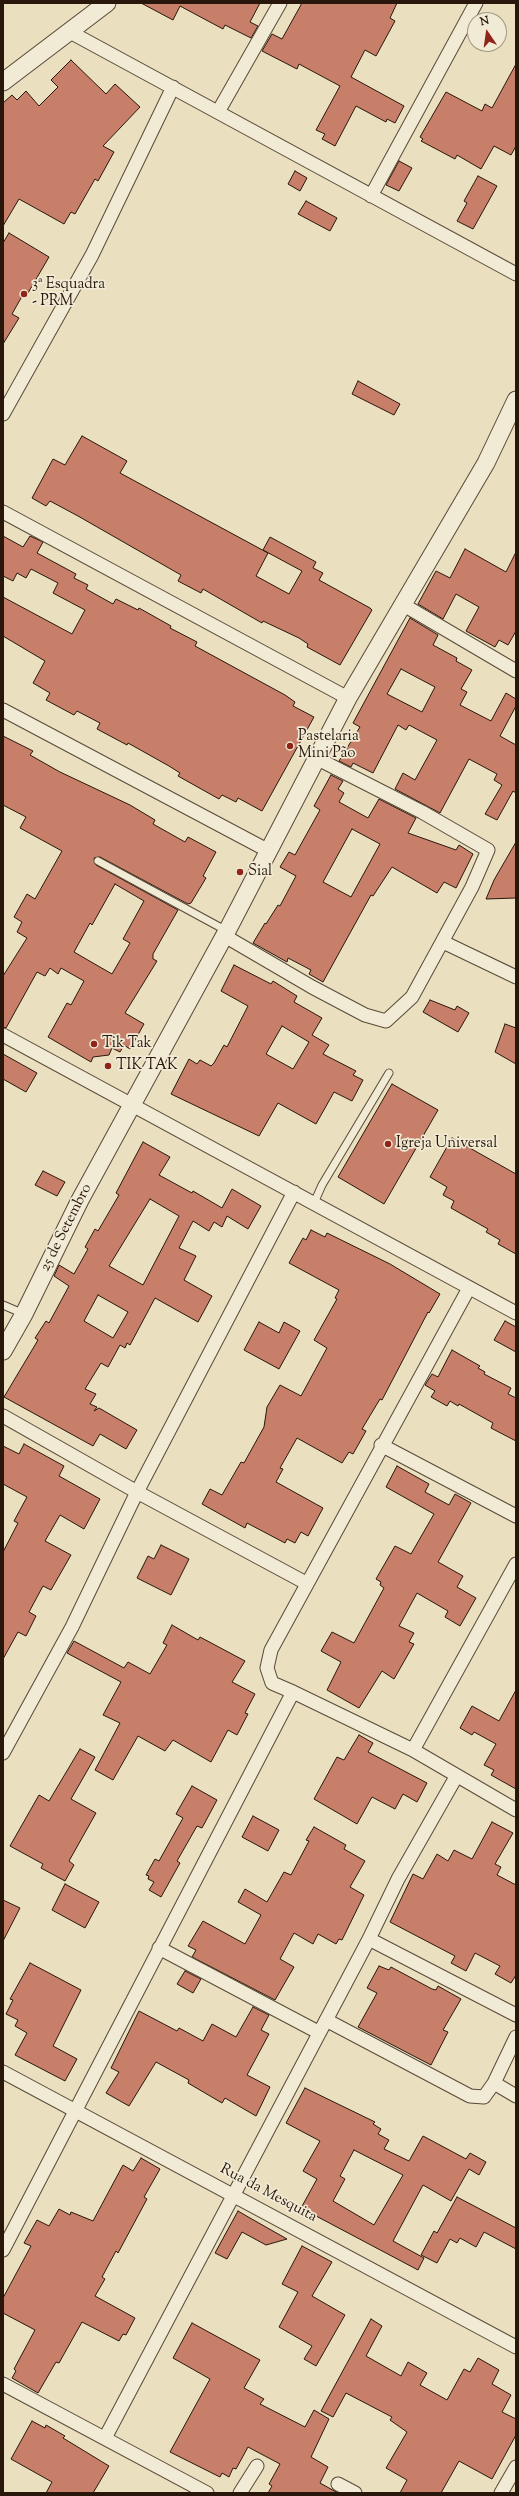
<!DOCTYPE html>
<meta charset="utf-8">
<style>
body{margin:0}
#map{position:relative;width:519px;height:2496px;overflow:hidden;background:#eadfbe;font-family:"Sorts Mill Goudy",serif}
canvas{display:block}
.frame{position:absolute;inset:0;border:4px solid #29170c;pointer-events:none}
.north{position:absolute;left:467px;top:12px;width:40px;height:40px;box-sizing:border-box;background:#f1ead5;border:1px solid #a19685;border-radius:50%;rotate:347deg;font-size:11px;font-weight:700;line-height:16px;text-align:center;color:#29170c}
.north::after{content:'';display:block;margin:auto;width:14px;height:18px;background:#8f2418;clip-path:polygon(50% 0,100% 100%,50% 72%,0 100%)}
</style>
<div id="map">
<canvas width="519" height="2496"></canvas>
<div class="frame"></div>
<div class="north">N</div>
</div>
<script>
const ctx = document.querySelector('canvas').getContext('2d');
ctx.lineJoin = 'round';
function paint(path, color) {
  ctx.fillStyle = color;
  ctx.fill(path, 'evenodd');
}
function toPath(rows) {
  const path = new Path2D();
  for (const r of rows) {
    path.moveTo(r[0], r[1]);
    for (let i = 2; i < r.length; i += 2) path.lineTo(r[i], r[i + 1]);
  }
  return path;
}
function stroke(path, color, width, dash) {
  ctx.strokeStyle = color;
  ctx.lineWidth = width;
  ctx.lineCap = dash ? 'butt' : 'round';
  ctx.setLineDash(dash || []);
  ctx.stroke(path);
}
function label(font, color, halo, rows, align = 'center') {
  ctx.font = font + ' "Sorts Mill Goudy",serif';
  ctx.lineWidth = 3.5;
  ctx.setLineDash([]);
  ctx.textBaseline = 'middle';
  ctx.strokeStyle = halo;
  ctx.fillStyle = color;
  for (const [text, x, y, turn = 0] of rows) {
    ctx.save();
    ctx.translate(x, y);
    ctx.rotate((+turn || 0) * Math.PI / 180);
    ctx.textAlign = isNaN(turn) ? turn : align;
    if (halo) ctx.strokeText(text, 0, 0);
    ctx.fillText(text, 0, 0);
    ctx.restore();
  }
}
const building = toPath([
 [141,3,260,3,250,22,258,26,251,38,225,25,223,29,180,6,173,20,141,3],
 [302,3,397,3,390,18,395,21,376,56,365,50,351,77,404,106,395,123,387,119,386,122,356,106,335,146,322,139,325,134,316,130,340,86,299,64,297,69,262,51,272,34,282,39,302,3],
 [71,60,106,94,115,84,140,107,103,146,114,152,98,181,95,179,75,214,71,212,64,224,19,199,3,226,3,103,12,95,17,100,26,91,39,106,58,87,51,80,71,60],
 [516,64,516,146,511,155,494,146,481,169,457,155,455,159,421,141,423,139,420,137,446,92,482,111,485,104,492,108,516,64],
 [399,161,412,168,399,191,386,185,399,161],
 [295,171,307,178,300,191,288,184,295,171],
 [478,176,497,186,473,229,457,221,467,203,464,201,478,176],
 [306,201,337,218,330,231,298,214,306,201],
 [9,233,49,257,28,293,25,291,12,314,19,318,3,344,3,243,9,233],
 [358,381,400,404,394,415,352,394,358,381],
 [82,436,127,461,120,473,268,553,256,576,289,594,302,571,263,550,270,537,316,562,313,568,323,573,319,580,370,608,372,610,340,665,307,647,308,644,299,638,263,621,262,623,203,589,201,593,178,581,181,575,78,516,50,501,46,506,32,498,53,459,65,465,82,436],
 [3,536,23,547,30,536,43,542,37,553,76,574,74,578,88,585,86,589,113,604,116,599,138,610,139,608,171,626,170,628,197,642,195,646,285,695,295,702,293,706,314,717,262,811,238,798,236,802,222,795,219,799,178,776,180,773,169,766,128,743,127,745,97,729,100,723,77,711,74,715,46,700,50,693,33,683,45,661,3,636,3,597,72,634,85,610,53,593,58,583,31,569,26,578,17,573,13,581,3,576,3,536],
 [465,549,506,572,516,552,516,631,508,645,499,640,495,647,466,631,479,607,456,594,443,619,418,604,436,571,450,578,465,549],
 [410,618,438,635,433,645,457,658,456,661,472,670,461,689,467,692,460,705,491,721,506,693,516,699,516,706,500,736,516,745,516,793,513,791,497,820,485,814,502,785,494,780,497,774,469,759,440,813,395,789,403,773,415,780,437,740,409,725,406,730,398,725,373,773,353,763,351,767,339,761,360,727,353,723,410,618],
 [401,669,435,687,422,712,387,694,401,669],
 [3,736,33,751,30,755,60,772,130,805,155,820,153,824,185,842,188,837,216,852,203,876,206,878,191,903,188,904,100,857,94,858,96,865,178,910,153,954,153,959,157,961,125,1013,144,1024,130,1049,124,1045,120,1052,112,1048,109,1055,93,1057,91,1062,48,1037,67,1003,71,1005,84,981,61,968,58,974,50,968,45,976,37,972,6,1028,3,1027,3,976,27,938,17,932,22,922,14,917,27,894,35,899,62,851,20,828,26,817,3,805,3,736],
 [115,884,144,901,123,939,130,943,112,974,74,952,90,923,92,925,115,884],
 [331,775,343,781,338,789,344,793,339,802,368,818,379,799,416,818,408,833,456,850,459,845,473,854,456,888,444,882,437,893,392,867,373,896,371,895,323,982,309,974,311,970,288,958,287,962,253,943,265,923,266,924,278,905,280,906,296,876,280,867,289,852,295,855,320,810,314,806,331,775],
 [352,829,380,844,351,897,323,882,352,829],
 [516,842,516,898,486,899,494,880,516,842],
 [234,965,271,984,273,981,297,996,294,1002,322,1018,312,1035,329,1045,323,1054,356,1071,353,1075,363,1080,352,1101,334,1092,316,1124,278,1103,259,1136,171,1094,189,1059,197,1064,200,1060,211,1066,214,1063,224,1045,227,1047,248,1006,221,991,234,965],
 [282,1026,309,1042,293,1069,266,1054,282,1026],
 [430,1000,455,1010,457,1006,469,1013,458,1032,423,1012,430,1000],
 [505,1024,516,1028,516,1064,495,1052,505,1024],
 [3,1054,37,1073,26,1092,3,1079,3,1054],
 [392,1084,438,1110,384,1204,338,1177,392,1084],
 [452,1138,516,1174,516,1254,498,1244,500,1240,486,1232,488,1229,451,1208,454,1201,443,1195,447,1187,430,1177,452,1138],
 [143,1142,170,1157,159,1175,192,1193,193,1191,222,1208,232,1189,261,1206,248,1229,227,1216,222,1227,214,1222,209,1231,193,1221,179,1248,196,1256,184,1280,212,1296,198,1322,155,1298,130,1345,127,1343,125,1348,120,1345,108,1367,101,1363,85,1389,96,1394,90,1404,97,1407,94,1411,99,1408,137,1430,126,1449,100,1434,93,1446,4,1397,38,1340,35,1338,46,1321,49,1323,69,1286,54,1276,59,1265,74,1274,88,1249,85,1247,95,1229,98,1231,119,1195,116,1193,143,1142],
 [150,1199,179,1216,143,1285,109,1266,150,1199],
 [98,1295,128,1312,113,1338,84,1321,98,1295],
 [43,1171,65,1182,57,1196,35,1185,43,1171],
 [311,1230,325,1237,327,1233,390,1264,440,1294,429,1313,428,1312,382,1400,380,1399,362,1429,366,1431,353,1454,349,1452,342,1463,297,1438,280,1468,283,1469,276,1482,323,1508,308,1536,301,1532,295,1543,287,1539,285,1543,247,1523,245,1528,202,1504,210,1489,222,1495,241,1462,244,1463,264,1427,267,1407,280,1385,301,1396,327,1348,314,1340,337,1299,335,1298,339,1290,289,1263,303,1238,306,1240,311,1230],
 [505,1321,516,1327,516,1352,494,1340,505,1321],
 [259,1322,279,1333,284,1322,300,1331,279,1369,244,1350,259,1322],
 [452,1350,480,1366,478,1368,485,1372,484,1374,511,1388,508,1394,516,1398,516,1441,491,1428,493,1423,459,1404,458,1406,450,1401,447,1406,431,1397,435,1391,425,1385,432,1374,438,1377,452,1350],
 [24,1444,64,1466,59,1476,100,1499,84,1529,60,1515,45,1541,71,1555,51,1590,43,1586,29,1612,36,1616,26,1636,18,1632,3,1659,3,1552,18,1523,14,1521,27,1497,3,1484,3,1446,19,1454,24,1444],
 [397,1466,429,1484,425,1492,449,1505,455,1494,471,1503,438,1562,463,1576,457,1587,476,1598,460,1626,445,1617,448,1611,417,1593,399,1626,414,1633,409,1642,414,1644,394,1679,382,1671,359,1708,327,1690,341,1662,321,1651,332,1632,354,1643,384,1588,380,1585,381,1582,376,1579,395,1546,411,1554,434,1514,386,1487,397,1466],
 [161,1545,189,1559,171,1595,137,1578,148,1556,154,1559,161,1545],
 [172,1625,198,1640,200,1637,245,1661,232,1682,255,1694,245,1713,248,1714,237,1735,228,1730,211,1762,173,1740,165,1751,138,1736,113,1780,95,1770,120,1723,103,1715,121,1682,67,1653,74,1641,124,1668,128,1662,150,1674,167,1645,163,1643,172,1625],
 [516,1690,516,1789,491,1775,494,1770,484,1765,496,1744,474,1732,472,1735,460,1728,472,1706,499,1721,516,1690],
 [359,1735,373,1743,368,1752,427,1783,417,1802,403,1794,395,1809,372,1797,357,1824,314,1799,337,1757,344,1760,359,1735],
 [80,1749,95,1757,71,1799,96,1813,69,1861,74,1865,65,1881,41,1868,43,1864,10,1846,39,1795,49,1801,80,1749],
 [192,1786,217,1800,202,1828,197,1826,177,1861,180,1863,161,1897,149,1890,154,1882,148,1879,149,1876,146,1875,155,1859,159,1861,183,1818,176,1814,192,1786],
 [253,1816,279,1830,268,1851,242,1837,253,1816],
 [492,1822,513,1833,495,1864,501,1867,497,1875,516,1885,516,1975,511,1983,495,1974,500,1966,475,1953,466,1971,451,1963,455,1956,390,1922,413,1874,423,1879,437,1854,448,1861,454,1850,472,1859,492,1822],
 [314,1827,346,1845,344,1849,365,1861,350,1887,364,1895,342,1940,339,1939,336,1944,318,1934,313,1944,294,1933,280,1959,294,1967,275,2000,192,1957,196,1950,188,1946,203,1921,245,1944,261,1915,238,1902,245,1889,267,1902,284,1872,291,1875,309,1841,306,1840,314,1827],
 [65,1884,99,1902,85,1928,52,1910,65,1884],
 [3,1900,20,1908,3,1941,3,1900],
 [30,1963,81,1990,53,2046,77,2059,65,2081,15,2055,27,2033,15,2026,18,2020,6,2014,13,2000,10,1999,30,1963],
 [379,1966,389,1970,391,1967,432,1989,436,1990,438,1986,461,1999,443,2030,448,2032,431,2065,358,2027,377,1993,367,1988,379,1966],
 [185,1971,201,1979,193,1993,177,1984,185,1971],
 [253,2007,269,2015,261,2030,269,2034,247,2075,270,2087,256,2116,225,2098,222,2103,188,2083,189,2080,156,2062,129,2106,106,2093,119,2072,111,2068,139,2011,177,2031,179,2028,203,2041,212,2024,236,2037,253,2007],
 [305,2088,375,2122,373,2124,381,2129,378,2134,389,2140,384,2149,409,2161,423,2136,466,2159,470,2153,486,2162,479,2175,469,2169,451,2201,423,2185,393,2241,424,2258,418,2270,301,2208,317,2179,303,2171,320,2141,286,2123,305,2088],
 [354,2150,403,2175,374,2225,333,2201,345,2179,340,2176,354,2150],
 [141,2158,160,2169,144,2197,147,2199,118,2253,116,2251,102,2277,105,2279,95,2296,135,2318,126,2335,123,2334,119,2341,82,2322,59,2363,56,2362,38,2393,12,2378,16,2371,14,2369,35,2330,3,2313,3,2298,31,2246,24,2243,37,2220,49,2226,59,2209,70,2215,71,2212,93,2221,123,2165,133,2171,141,2158],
 [457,2197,516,2228,516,2249,484,2232,476,2247,460,2238,457,2243,450,2239,437,2263,421,2255,434,2231,437,2233,457,2197],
 [238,2211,250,2218,287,2239,266,2245,242,2232,227,2259,215,2253,238,2211],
 [302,2246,332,2262,312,2296,345,2315,316,2366,304,2359,312,2346,279,2327,298,2292,282,2284,302,2246],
 [371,2319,382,2326,366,2356,401,2376,408,2362,427,2373,420,2385,447,2400,464,2369,470,2372,478,2358,499,2370,492,2384,511,2395,502,2412,516,2419,516,2435,492,2479,459,2461,441,2493,400,2493,407,2480,386,2468,407,2432,390,2420,392,2417,346,2393,333,2417,321,2411,371,2319],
 [192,2323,260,2360,244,2388,264,2399,260,2404,305,2427,314,2410,329,2419,311,2457,328,2467,320,2483,338,2493,268,2493,272,2486,269,2484,280,2464,248,2447,236,2469,233,2468,229,2477,222,2473,220,2477,170,2452,210,2379,173,2358,192,2323],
 [32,2421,45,2428,46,2425,65,2436,63,2438,109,2466,93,2493,46,2493,52,2482,11,2459,32,2421]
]);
paint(building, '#c77f69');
stroke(building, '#29170c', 1);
const service = toPath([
 [98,861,227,931],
 [314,1203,322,1185,389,1073],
 [3,1305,24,1314]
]);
const minor = toPath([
 [70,32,516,274],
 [218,112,280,3],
 [371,196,476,3],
 [3,414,92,255,173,87],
 [3,512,348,698],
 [402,604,516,671],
 [3,710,267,850],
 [223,935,312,987,365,1015,386,1021,412,997,472,887,488,850,422,812,316,758],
 [443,942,516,977],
 [3,1035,516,1313],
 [3,1416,137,1492,306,1583],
 [381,1445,516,1516],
 [293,1692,413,1750,516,1810],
 [413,1750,516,1564],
 [3,1753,72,1627,137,1492,294,1192],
 [369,1939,516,2015],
 [159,1948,318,2032],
 [326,2020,470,2096,484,2097,494,2083,516,2037],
 [3,2072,516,2347],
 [494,2083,516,2096],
 [3,2250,293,1692,272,1683,267,1668,271,1650,469,1288],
 [3,2384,207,2493],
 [105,2438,369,1939,398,1879,456,1777],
 [338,2484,355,2493],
 [240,2493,257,2466],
 [501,2493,516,2467]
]);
const tertiary = toPath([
 [3,82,107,3],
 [3,1351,24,1314,80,1200,227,931,348,698,486,463,516,400]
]);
stroke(service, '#594938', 9);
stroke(minor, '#594938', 15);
stroke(tertiary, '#594938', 19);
stroke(service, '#f1ead5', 7);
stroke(minor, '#f1ead5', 13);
stroke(tertiary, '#f1ead5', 17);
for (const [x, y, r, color] of [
 [24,294,4,"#8f2418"],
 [290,746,4,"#8f2418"],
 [240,872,4,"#8f2418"],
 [94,1044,4,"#8f2418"],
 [108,1066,4,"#8f2418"],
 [388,1144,4,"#8f2418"]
]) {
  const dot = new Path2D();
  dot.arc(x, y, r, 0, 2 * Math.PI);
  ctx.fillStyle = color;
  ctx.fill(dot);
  stroke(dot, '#f1ead5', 1.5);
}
label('15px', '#29170c', '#f1ead5', [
 ["3ª Esquadra",32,285],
 ["- PRM",32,302],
 ["Pastelaria",298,737],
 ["Mini Pão",298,754],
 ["Sial",248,872],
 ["Tik Tak",102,1044],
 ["TIK TAK",116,1066],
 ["Igreja Universal",396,1144]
], 'left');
label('15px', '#29170c', '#f1ead5', [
 ["25 de Setembro",67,1228,-63],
 ["Rua da Mesquita",268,2194,28]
]);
</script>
